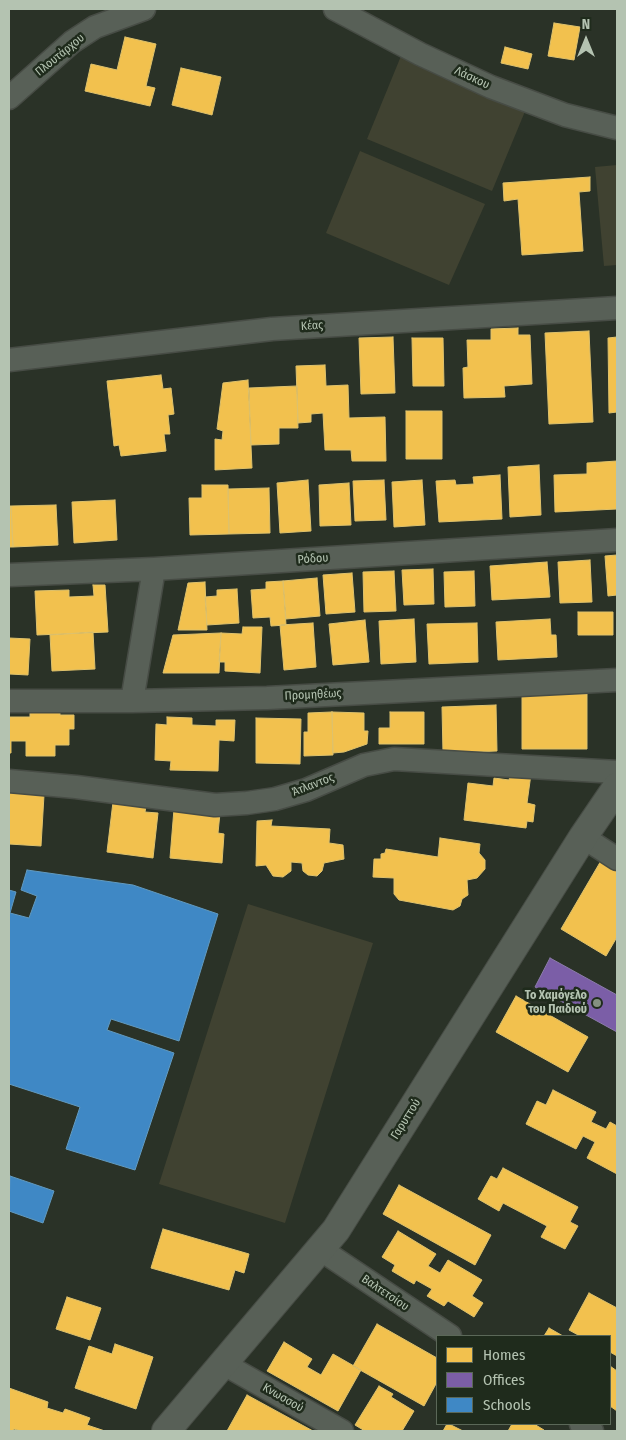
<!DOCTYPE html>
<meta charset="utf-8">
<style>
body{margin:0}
#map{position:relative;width:626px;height:1440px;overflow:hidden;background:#2a3227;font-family:"Fira Sans Condensed",sans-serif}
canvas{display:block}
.frame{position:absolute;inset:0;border:10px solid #b4c3b1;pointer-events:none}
.legend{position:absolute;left:436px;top:1335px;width:175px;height:90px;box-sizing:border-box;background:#1f2b1c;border:1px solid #5b6858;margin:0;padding:6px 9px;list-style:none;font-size:15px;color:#b4c3b1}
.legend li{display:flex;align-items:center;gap:10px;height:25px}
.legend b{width:25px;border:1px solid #5b6858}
.north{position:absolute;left:561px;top:15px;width:50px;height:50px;-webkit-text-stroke:4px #1f2b1c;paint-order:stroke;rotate:0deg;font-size:14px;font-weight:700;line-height:20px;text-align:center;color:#b4c3b1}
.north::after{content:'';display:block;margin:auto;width:18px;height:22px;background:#b4c3b1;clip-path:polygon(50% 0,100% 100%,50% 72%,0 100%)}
</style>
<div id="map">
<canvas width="626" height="1440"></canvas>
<div class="frame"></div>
<ul class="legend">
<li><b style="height:14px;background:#f2c14e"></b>Homes</li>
<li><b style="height:14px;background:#7b5ea7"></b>Offices</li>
<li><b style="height:14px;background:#3f88c5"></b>Schools</li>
</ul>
<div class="north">N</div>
</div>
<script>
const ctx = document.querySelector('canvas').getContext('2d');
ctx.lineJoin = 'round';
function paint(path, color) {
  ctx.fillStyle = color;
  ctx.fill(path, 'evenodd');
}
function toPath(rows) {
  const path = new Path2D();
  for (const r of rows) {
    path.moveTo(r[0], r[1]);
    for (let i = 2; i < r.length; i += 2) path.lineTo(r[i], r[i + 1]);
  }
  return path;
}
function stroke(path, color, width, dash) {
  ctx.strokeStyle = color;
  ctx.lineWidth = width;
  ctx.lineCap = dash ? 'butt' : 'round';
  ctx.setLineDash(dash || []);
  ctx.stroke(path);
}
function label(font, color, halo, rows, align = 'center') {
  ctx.font = font + ' "Fira Sans Condensed",sans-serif';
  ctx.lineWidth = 5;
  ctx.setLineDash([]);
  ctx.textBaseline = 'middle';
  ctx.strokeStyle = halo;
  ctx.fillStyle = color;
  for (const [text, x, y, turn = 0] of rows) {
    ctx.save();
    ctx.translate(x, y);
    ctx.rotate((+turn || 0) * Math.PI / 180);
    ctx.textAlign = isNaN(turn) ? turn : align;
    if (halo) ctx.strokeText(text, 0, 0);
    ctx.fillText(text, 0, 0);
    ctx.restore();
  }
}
paint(toPath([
 [401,56,526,109,492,191,367,139],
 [360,151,485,204,449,285,326,233],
 [617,165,617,265,604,266,595,167],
 [248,904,373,943,285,1223,159,1184]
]), '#404231');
const homes = toPath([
 [554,23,580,27,574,60,548,56,554,23],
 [125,37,156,44,146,86,155,88,150,106,85,91,91,64,117,70,125,37],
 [505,47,532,54,528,69,501,63,505,47],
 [181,68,221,77,212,115,172,105,181,68],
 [590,177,590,191,579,192,583,251,522,255,518,199,504,201,503,183,590,177],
 [518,328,518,335,530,335,532,384,504,386,505,397,464,398,463,368,468,367,467,340,491,340,491,329,518,328],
 [589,331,593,422,549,424,545,333,589,331],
 [393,337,395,393,361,394,359,338,393,337],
 [617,337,617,412,609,413,608,338,617,337],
 [412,338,443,338,444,386,413,386,412,338],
 [325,365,326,386,348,385,349,418,385,417,386,461,352,461,351,450,325,450,323,413,311,414,311,422,298,423,296,366,325,365],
 [161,375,163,389,171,388,174,414,168,415,170,434,164,434,166,451,121,456,119,445,114,446,107,381,161,375],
 [248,380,252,468,215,470,215,439,222,440,223,431,217,429,223,383,248,380],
 [297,386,298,428,279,428,279,444,251,445,249,388,297,386],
 [406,411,442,411,442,459,406,459,406,411],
 [617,461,617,509,555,512,554,475,587,474,587,463,617,461],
 [539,465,541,515,510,517,508,467,539,465],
 [500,475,502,519,439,522,436,481,455,480,456,485,474,484,473,477,500,475],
 [308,480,311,531,280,533,277,483,308,480],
 [384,480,386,520,355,521,353,481,384,480],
 [422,480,425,525,394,527,392,482,422,480],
 [349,483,351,525,320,526,319,485,349,483],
 [202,485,228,485,229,534,190,535,189,498,202,498,202,485],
 [269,488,270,533,229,534,228,489,269,488],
 [115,500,117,540,74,543,72,502,115,500],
 [56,505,58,545,13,547,11,506,56,505],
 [9,506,11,506,13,547,9,547,9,506],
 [617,555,617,595,608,596,605,556,617,555],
 [590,560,592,602,560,603,558,562,590,560],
 [547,562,550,597,492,600,490,566,547,562],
 [433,569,434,604,404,605,402,570,433,569],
 [394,571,396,611,364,612,363,572,394,571],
 [474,571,475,606,445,607,444,572,474,571],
 [352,573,355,612,326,614,323,575,352,573],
 [317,578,320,616,286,619,283,581,317,578],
 [283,581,286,625,271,626,270,617,253,618,251,590,266,589,266,582,283,581],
 [205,582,207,630,178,630,188,583,205,582],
 [93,585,105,585,108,632,37,635,35,591,69,590,69,597,94,596,93,585],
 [237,589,239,623,207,625,205,597,217,596,217,590,237,589],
 [578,612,613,612,613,635,578,635,578,612],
 [414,619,416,662,381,664,379,621,414,619],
 [550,619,551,635,556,635,557,657,498,660,496,622,550,619],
 [365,620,369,662,333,665,329,624,365,620],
 [313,623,316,667,284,670,280,625,313,623],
 [477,623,478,662,429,664,427,624,477,623],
 [243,627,262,627,260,673,225,671,225,662,219,662,221,633,242,634,243,627],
 [93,632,95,669,52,671,50,635,93,632],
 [221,633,219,673,163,673,173,635,221,633],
 [9,638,30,639,28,675,9,674,9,638],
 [522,694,587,694,587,749,522,749,522,694],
 [496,705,497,751,443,753,442,707,496,705],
 [30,711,60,711,60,715,74,715,74,729,69,729,69,745,55,745,55,756,26,756,26,741,11,741,11,753,9,753,9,717,30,717,30,711],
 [332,712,364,713,364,731,368,731,367,744,344,752,333,753,332,712],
 [332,712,333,755,304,756,304,732,308,732,308,713,332,712],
 [390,712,424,712,424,744,379,744,379,728,390,728,390,712],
 [167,717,192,718,192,725,216,726,216,720,235,720,234,741,219,740,218,771,170,770,171,761,155,760,156,724,167,725,167,717],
 [256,718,301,719,300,764,256,763,256,718],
 [511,772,531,774,527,803,535,805,533,822,527,821,526,828,464,820,468,783,493,786,494,778,509,780,511,772],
 [9,793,44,795,41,846,9,844,9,793],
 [113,802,146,806,145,812,158,813,153,858,107,852,113,802],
 [174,809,220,813,218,833,224,834,222,863,170,858,174,809],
 [272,820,271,826,330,829,329,843,343,845,344,859,324,863,322,871,317,876,308,875,303,871,302,863,291,862,291,871,283,877,273,876,266,865,256,866,257,821,272,820],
 [440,838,480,844,479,853,485,860,485,869,477,878,467,880,468,895,462,899,460,906,453,910,399,900,394,894,394,878,373,877,374,859,381,859,381,854,385,853,386,849,438,857,440,838],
 [602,859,617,868,617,937,606,956,561,929,602,859],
 [516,996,588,1037,568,1072,496,1032,516,996],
 [553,1090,596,1112,591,1122,606,1129,610,1122,617,1126,617,1174,587,1158,595,1142,583,1136,576,1149,526,1124,537,1101,546,1105,553,1090],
 [503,1168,578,1207,570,1222,578,1226,565,1249,541,1237,547,1226,503,1203,499,1211,478,1199,491,1176,497,1179,503,1168],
 [399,1185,491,1235,475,1265,383,1214,399,1185],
 [163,1229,249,1254,244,1273,235,1270,229,1290,151,1268,163,1229],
 [398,1231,436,1254,428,1266,440,1273,448,1260,482,1280,472,1296,483,1303,474,1317,448,1301,444,1306,427,1296,432,1289,416,1280,414,1284,392,1271,395,1265,382,1257,398,1231],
 [589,1293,617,1308,617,1356,610,1352,610,1336,580,1336,569,1330,589,1293],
 [67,1297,101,1308,90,1340,56,1329,67,1297],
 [377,1324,437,1358,437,1382,424,1406,353,1366,377,1324],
 [549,1328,563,1336,544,1336,549,1328],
 [284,1342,312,1359,307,1367,321,1375,333,1354,361,1370,338,1411,267,1371,284,1342],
 [115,1344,153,1357,136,1409,75,1388,89,1346,112,1354,115,1344],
 [610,1366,617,1371,617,1411,610,1406,610,1366],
 [379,1386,393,1394,391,1397,414,1411,402,1431,365,1431,355,1425,379,1386],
 [9,1388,48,1402,47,1408,63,1413,65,1409,90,1418,87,1425,105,1431,21,1431,14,1429,13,1431,9,1431,9,1388],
 [247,1395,313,1431,227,1431,247,1395],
 [447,1424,449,1424,463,1431,443,1431,447,1424],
 [512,1424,534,1424,544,1430,543,1431,508,1431,512,1424]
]);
paint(homes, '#f2c14e');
stroke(homes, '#dfc26c', 1);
const offices = toPath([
 [550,958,617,995,617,1032,535,987,550,958]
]);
paint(offices, '#7b5ea7');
stroke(offices, '#8c7caa', 1);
const schools = toPath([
 [27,870,133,885,218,914,179,1041,111,1019,107,1030,174,1053,135,1170,66,1149,80,1107,9,1084,9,890,16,892,10,913,29,918,37,896,21,890,27,870],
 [10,1176,54,1191,43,1223,9,1211,10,1176]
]);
paint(schools, '#3f88c5');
stroke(schools, '#629abf', 1);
const minor = toPath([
 [335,9,420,54,491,87,565,115,617,128],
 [9,98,72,42,95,27,144,9],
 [9,360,272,329,617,308],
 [9,575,154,569,617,540],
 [9,701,132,701,267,698,617,680],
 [132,701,154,569],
 [9,781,76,787,215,805,247,803,275,799,306,790,364,765,394,759,617,772],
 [583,837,617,859],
 [320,1249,450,1336],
 [224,1364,342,1431],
 [581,1424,592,1431]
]);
const tertiary = toPath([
 [166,1431,336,1230,583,837,617,787]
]);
stroke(minor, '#474c45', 25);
stroke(tertiary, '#474c45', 30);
stroke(minor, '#586057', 22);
stroke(tertiary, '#586057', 28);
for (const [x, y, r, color] of [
 [597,1003,5,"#849081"]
]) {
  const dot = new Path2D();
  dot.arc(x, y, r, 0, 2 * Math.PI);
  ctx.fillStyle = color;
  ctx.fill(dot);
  stroke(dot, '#1f2b1c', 2);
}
label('12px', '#b4c3b1', '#1f2b1c', [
 ["Πλουτάρχου",60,55,-39],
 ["Λάσκου",472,78,25],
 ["Κέας",312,326,-3],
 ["Ρόδου",313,559,-4],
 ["Προμηθέως",313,695,-3],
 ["Άτλαντος",313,785,-21],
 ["Γαρυττού",406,1119,-58],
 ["Βαλτετσίου",385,1293,34],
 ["Κνωσσού",283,1398,30]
]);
label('bold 12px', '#b4c3b1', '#1f2b1c', [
 ["Το Χαμόγελο",587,996],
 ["του Παιδιού",587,1010]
], 'right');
</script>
